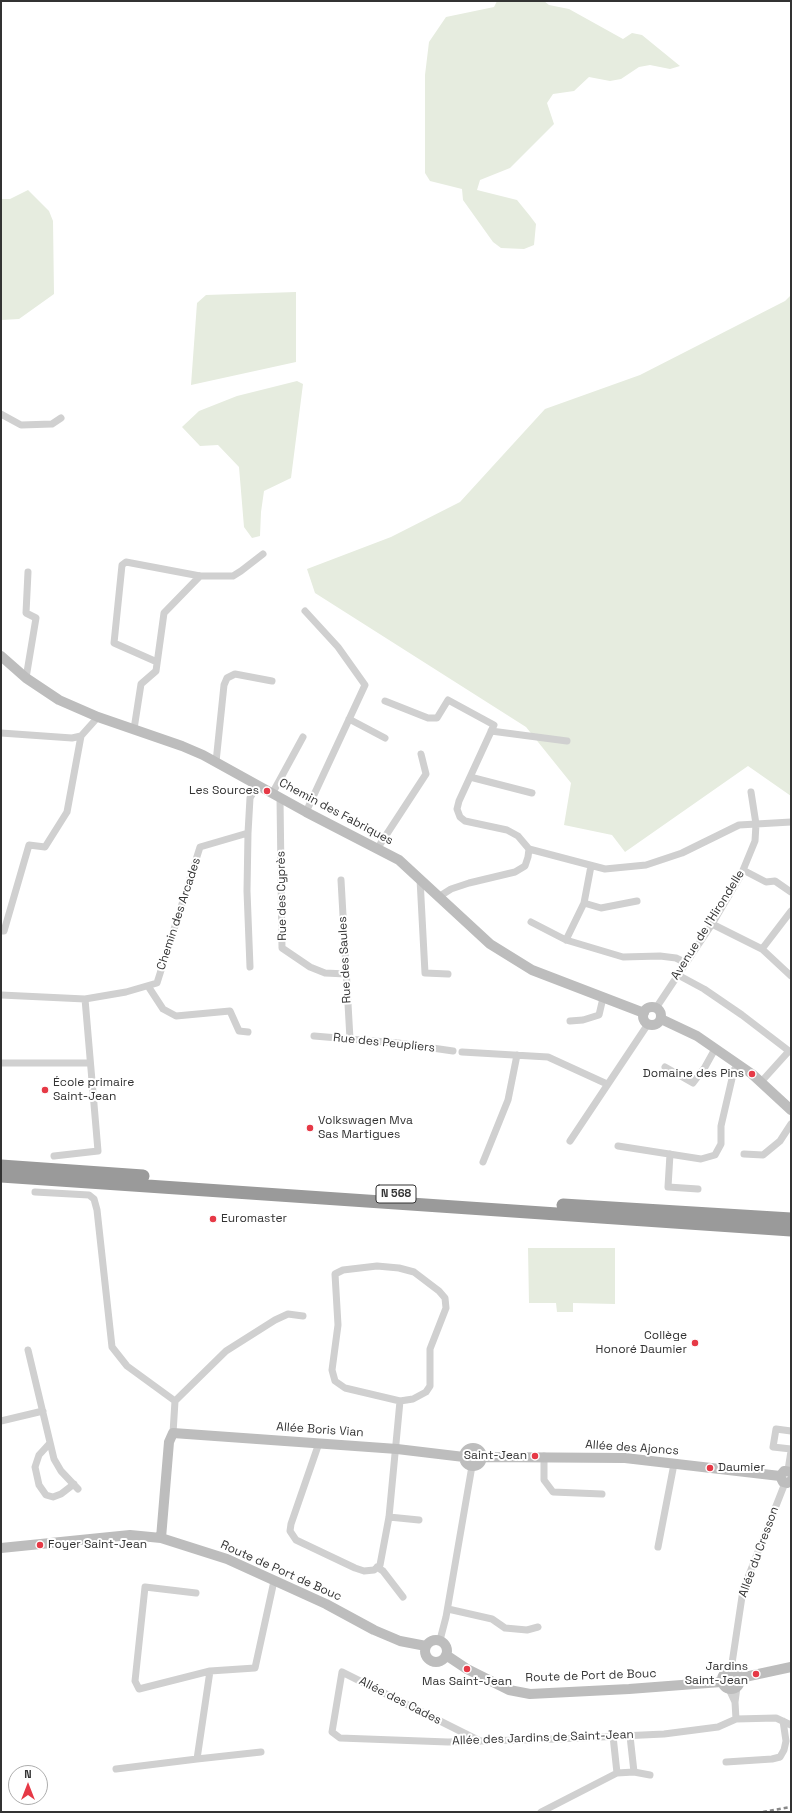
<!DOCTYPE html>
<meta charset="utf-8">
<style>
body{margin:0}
#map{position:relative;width:792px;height:1813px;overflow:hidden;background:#fff;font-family:"Space Grotesk",sans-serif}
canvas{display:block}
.frame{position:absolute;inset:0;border:2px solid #333;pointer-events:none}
.north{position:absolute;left:8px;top:1765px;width:40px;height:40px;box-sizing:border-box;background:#fff;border:1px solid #adadad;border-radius:50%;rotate:0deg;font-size:11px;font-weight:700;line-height:16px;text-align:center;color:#333}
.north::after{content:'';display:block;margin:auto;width:14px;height:18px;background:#e63946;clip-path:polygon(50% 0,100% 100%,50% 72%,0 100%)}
</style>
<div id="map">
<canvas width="792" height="1813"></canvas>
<div class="frame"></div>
<div class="north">N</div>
</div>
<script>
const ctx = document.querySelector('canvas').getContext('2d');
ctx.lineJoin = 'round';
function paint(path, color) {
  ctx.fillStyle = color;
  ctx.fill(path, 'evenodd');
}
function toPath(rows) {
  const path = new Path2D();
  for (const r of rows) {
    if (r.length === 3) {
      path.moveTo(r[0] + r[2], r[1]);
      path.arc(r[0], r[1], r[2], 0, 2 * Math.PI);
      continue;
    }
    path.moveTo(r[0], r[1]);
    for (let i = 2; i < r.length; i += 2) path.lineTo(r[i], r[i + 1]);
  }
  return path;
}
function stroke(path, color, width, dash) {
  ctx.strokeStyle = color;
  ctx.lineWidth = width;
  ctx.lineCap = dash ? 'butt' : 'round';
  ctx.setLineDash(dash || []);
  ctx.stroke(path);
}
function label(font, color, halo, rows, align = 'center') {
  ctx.font = font + ' "Space Grotesk",sans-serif';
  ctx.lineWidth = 4;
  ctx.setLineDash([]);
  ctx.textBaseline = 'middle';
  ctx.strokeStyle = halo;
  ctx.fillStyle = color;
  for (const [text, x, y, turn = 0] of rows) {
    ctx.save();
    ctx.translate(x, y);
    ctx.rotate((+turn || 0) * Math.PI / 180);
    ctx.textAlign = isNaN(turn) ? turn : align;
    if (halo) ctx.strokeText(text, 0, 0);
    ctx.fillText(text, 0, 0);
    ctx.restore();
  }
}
paint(toPath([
 [497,1,544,1,549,5,569,9,623,39,632,33,642,35,680,66,670,69,650,65,639,67,621,79,610,81,589,77,574,91,553,94,547,103,554,124,510,168,480,180,477,190,517,200,530,216,536,224,534,245,524,249,501,248,493,242,463,200,462,189,430,181,425,173,425,75,429,42,446,17,494,7],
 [28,190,49,211,53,221,54,294,19,319,1,320,1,199,10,199],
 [296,292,296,362,191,385,197,303,206,295],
 [791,295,791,796,748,766,625,852,612,835,564,825,571,783,526,727,315,593,307,569,391,537,460,502,545,409,640,375,785,301],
 [297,381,303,384,291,478,264,491,261,512,260,536,252,538,244,527,239,467,218,445,200,446,182,427,199,411,237,396],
 [528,1248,615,1248,615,1304,573,1303,573,1312,557,1312,556,1303,529,1303]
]), '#e6ecdf');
stroke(toPath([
 [1,414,21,425,52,424,61,418],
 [305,611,338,647,365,685,306,812],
 [157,662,114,643,122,565,126,562,200,576,233,576,241,571,263,554],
 [26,678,36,618,26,613,28,572],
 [385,701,428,718,437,718,448,700,494,725,459,801,457,809,460,817,465,821,507,830,518,836,529,849,528,857,525,866,515,872,469,883,451,889,440,896],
 [349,719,385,738],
 [134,729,141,684,156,671,164,613,200,576],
 [491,731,567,741],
 [1,733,72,738,81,736,98,717],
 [216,762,224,685,227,678,235,674,272,681],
 [470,777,532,793],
 [272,794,303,737],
 [280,798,282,948,310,967,325,973,346,974],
 [248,833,247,891,250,967],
 [377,849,426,774,421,754],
 [529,849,605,869,646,865,682,853,739,825,791,822],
 [743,870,766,882,775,881,791,892],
 [420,879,425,973,448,974],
 [341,880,350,1039],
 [584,903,601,908,637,901],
 [531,922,566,940,623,957,660,956,676,958,686,963],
 [712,924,762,949,791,976],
 [1,931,4,931,29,845,45,847,67,812,81,736],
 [566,940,584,903,591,866],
 [762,949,791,911],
 [678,975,704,989,742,1015,789,1051],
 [148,986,163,1009,176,1016,230,1011,239,1031,248,1032],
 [1,995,85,999,126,992,157,983,200,847,248,833,250,798,257,786],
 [656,1008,712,924,741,875,755,841,756,824,751,792],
 [570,1021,583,1020,599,1015,603,998],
 [314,1036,398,1043,453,1051],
 [462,1052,548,1057,607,1084],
 [1,1063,90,1063],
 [665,1067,693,1083,705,1067,715,1049],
 [761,1082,789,1051,791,1052],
 [570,1141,648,1024],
 [618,1146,701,1159,715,1155,721,1144,721,1126,734,1070,738,1065],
 [670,1154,668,1187,698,1189],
 [744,1154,763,1155,780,1141,791,1124],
 [54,1156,98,1151,85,999],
 [483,1162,508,1100,517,1055],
 [35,1192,89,1195,94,1199,97,1210,112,1347,127,1366,175,1401],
 [28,1350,54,1459,61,1471,78,1489],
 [1,1421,43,1411],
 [791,1431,776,1429,773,1447,791,1449],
 [173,1433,175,1401,226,1351,275,1320,288,1314,303,1316],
 [50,1443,39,1455,35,1467,39,1485,46,1495,53,1497,61,1494,74,1484],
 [319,1443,291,1524,290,1531,296,1540,355,1568,364,1571,374,1570,380,1565,389,1517,400,1401,345,1388,335,1381,332,1370,338,1325,335,1274,343,1270,377,1266,399,1268,414,1272,439,1291,445,1298,446,1308,430,1349,430,1386,426,1392,413,1399,400,1401],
 [544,1456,544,1480,553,1492,602,1494],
 [788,1470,791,1451],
 [389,1517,419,1520],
 [658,1547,674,1464],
 [377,1567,383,1571,403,1597],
 [196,1593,145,1587,135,1681,139,1689,210,1671],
 [448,1609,492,1619,505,1628,527,1630,538,1627],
 [440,1640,446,1617,472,1466],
 [731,1670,743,1590,785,1483],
 [729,1689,735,1702,737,1687],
 [736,1719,776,1718,791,1725],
 [613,1736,617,1773],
 [630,1736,634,1772],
 [480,1741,342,1672,332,1732,340,1738,448,1742,480,1741,558,1739,664,1734,718,1727,736,1719,735,1702],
 [261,1752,197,1759,210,1671,255,1668,274,1581],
 [726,1762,772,1759,780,1757,784,1750,786,1741,783,1721],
 [116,1769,197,1759],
 [541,1812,617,1773,634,1772,650,1775]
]), '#d0d0d0', 7);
stroke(toPath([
 [1,656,26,678,59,700,98,717,182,746,203,755,306,812,399,860,490,944,532,970,644,1013],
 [652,1016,9],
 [661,1019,697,1036,752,1074,791,1110],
 [473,1457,9],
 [482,1457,625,1458,780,1476],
 [780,1476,783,1482,787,1483,791,1481],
 [780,1476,784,1471,791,1472],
 [161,1538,169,1442,173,1433,397,1449,464,1457],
 [1,1548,130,1535,161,1538,227,1559,326,1604,374,1630,400,1641,426,1646],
 [436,1651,11],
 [446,1655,467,1669,509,1690,530,1694,629,1689,721,1682],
 [731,1680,9],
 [740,1678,791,1667]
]), '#bdbdbd', 10);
stroke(toPath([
 [1,1166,143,1176],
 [1,1176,791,1230],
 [563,1205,791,1219]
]), '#9a9a9a', 13);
stroke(toPath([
 [763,1812,791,1807]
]), '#888', 2.5, [4, 3]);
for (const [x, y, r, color] of [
 [267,791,4,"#e63946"],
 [752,1074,4,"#e63946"],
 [45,1090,4,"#e63946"],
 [310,1128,4,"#e63946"],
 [213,1219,4,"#e63946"],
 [695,1343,4,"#e63946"],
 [535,1456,4,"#e63946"],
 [710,1468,4,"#e63946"],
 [40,1545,4,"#e63946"],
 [467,1669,4,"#e63946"],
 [756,1674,4,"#e63946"]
]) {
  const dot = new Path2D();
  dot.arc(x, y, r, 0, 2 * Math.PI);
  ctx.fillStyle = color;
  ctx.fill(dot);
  stroke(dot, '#fff', 1.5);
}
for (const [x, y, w] of [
 [396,1194,40]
]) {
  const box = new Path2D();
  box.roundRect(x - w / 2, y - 9, w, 18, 3);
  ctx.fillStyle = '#fff';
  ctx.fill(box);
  stroke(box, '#333', 1);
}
label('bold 11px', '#333', null, [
 ["N 568",396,1194]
]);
label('12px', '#333', '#fff', [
 ["Les Sources",259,791],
 ["Domaine des Pins",744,1074],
 ["École primaire",53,1083,"left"],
 ["Saint-Jean",53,1097,"left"],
 ["Volkswagen Mva",318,1121,"left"],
 ["Sas Martigues",318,1135,"left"],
 ["Euromaster",221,1219,"left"],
 ["Collège",687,1336],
 ["Honoré Daumier",687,1350],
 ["Saint-Jean",527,1456],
 ["Daumier",718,1468,"left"],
 ["Foyer Saint-Jean",48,1545,"left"],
 ["Jardins",748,1667],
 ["Saint-Jean",748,1681],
 ["Mas Saint-Jean",467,1682,"center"]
], 'right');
label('12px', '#333', '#fff', [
 ["Chemin des Fabriques",336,812,28],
 ["Rue des Cyprès",282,896,-91],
 ["Chemin des Arcades",179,914,-72],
 ["Avenue de l'Hirondelle",708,925,-58],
 ["Rue des Saules",345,960,-93],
 ["Rue des Peupliers",384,1043,6],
 ["Allée Boris Vian",320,1430,4],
 ["Allée des Ajoncs",632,1448,4],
 ["Allée du Cresson",759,1552,-70],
 ["Route de Port de Bouc",281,1571,24],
 ["Route de Port de Bouc",591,1676,-2],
 ["Allée des Cades",400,1701,27],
 ["Allée des Jardins de Saint-Jean",543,1738,-2]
]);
</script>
